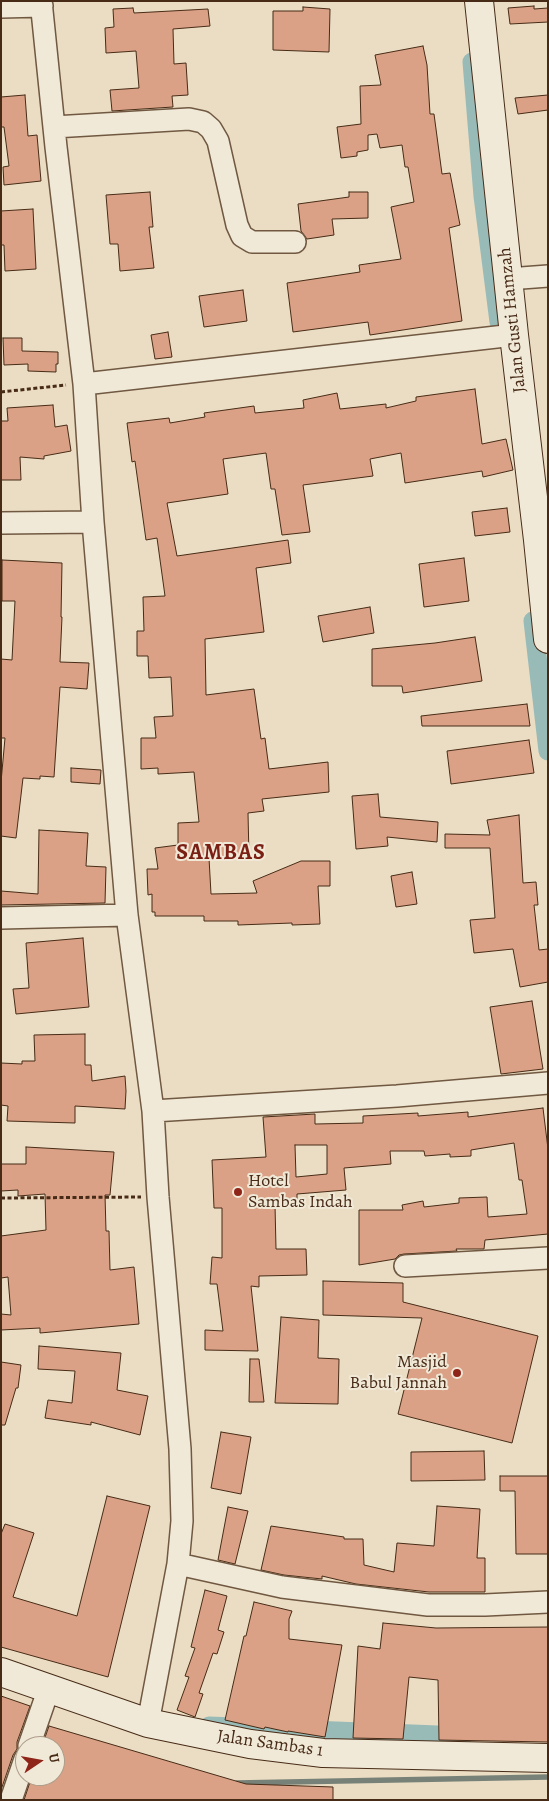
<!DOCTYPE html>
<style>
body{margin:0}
#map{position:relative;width:549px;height:1801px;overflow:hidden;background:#eaddc3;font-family:Alegreya,serif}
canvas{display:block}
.frame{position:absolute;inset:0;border:2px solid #472b16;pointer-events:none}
.north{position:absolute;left:15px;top:1736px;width:50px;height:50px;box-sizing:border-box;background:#f1e9d8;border:1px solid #ad9d8a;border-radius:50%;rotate:78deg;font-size:14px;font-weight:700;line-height:20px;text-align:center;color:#472b16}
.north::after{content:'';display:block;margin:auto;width:18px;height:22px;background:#8f2418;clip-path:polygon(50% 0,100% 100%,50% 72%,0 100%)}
</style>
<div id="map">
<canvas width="549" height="1801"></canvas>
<div class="frame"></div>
<div class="north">U</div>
</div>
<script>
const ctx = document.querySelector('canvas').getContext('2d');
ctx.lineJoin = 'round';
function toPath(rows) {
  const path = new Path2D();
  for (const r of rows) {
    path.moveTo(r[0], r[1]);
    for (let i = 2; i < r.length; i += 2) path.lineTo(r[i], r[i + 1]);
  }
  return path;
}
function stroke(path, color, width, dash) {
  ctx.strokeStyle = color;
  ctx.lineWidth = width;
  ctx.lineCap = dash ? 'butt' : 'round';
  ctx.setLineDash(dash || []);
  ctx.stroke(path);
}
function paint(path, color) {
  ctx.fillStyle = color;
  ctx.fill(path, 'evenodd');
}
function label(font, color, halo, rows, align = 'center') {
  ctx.font = font + ' Alegreya,serif';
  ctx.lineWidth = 4;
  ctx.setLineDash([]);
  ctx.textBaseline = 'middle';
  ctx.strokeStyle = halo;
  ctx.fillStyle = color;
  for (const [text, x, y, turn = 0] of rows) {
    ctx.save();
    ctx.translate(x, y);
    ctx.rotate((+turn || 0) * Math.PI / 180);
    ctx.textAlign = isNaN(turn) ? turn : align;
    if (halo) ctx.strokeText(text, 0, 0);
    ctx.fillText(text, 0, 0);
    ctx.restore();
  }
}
stroke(toPath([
 [237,1783,548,1777]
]), '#788177', 5.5);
stroke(toPath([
 [472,62,483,196,499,322],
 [533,621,548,751],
 [209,1726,463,1736]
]), '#98bbb8', 19);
const building = toPath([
 [534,6,534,9,548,8,548,22,510,24,508,8,534,6],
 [303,7,330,9,329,52,273,50,273,11,303,11,303,7],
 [133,8,134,13,208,9,210,26,173,29,174,64,186,63,188,95,172,96,173,107,112,111,110,90,139,88,136,51,106,53,105,28,114,27,113,9,133,8],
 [423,46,427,65,430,114,434,114,442,174,450,173,460,225,449,228,462,321,370,335,368,322,293,332,287,283,360,272,359,265,401,259,391,207,414,202,408,167,405,167,402,145,380,148,377,134,368,135,368,150,357,152,357,156,341,158,337,127,361,124,360,86,381,85,375,55,423,46],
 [25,95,28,136,37,135,41,181,4,185,3,167,9,166,4,127,1,127,1,97,25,95],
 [548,95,548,110,518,114,515,98,548,95],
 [150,192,153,227,149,227,154,268,120,271,118,244,110,244,106,195,150,192],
 [349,192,368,192,368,218,332,219,334,235,307,239,301,231,298,204,349,197,349,192],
 [33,209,36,269,5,271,4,245,1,245,1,211,33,209],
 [243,290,247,321,204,327,199,296,243,290],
 [168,332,172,357,155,359,151,335,168,332],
 [3,338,22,338,22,351,58,352,58,364,56,364,56,372,28,371,28,364,4,365,3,338],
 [475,389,482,444,506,439,513,470,483,477,482,471,405,483,401,453,370,459,373,476,303,485,310,532,282,535,275,489,271,489,266,453,223,459,228,494,167,503,177,556,288,540,291,563,256,568,264,632,205,639,206,695,254,689,261,739,265,738,269,769,328,762,329,792,262,799,264,811,248,813,249,857,209,858,211,894,257,893,253,881,301,861,330,861,330,886,318,886,320,924,292,925,292,923,238,925,238,921,204,921,204,916,155,916,155,912,152,912,152,894,148,895,147,869,158,869,155,848,178,845,178,823,199,822,194,772,158,774,158,768,141,769,141,738,156,738,154,717,173,716,171,677,149,678,148,656,137,656,137,631,144,631,143,597,165,596,157,538,146,540,135,461,132,462,127,423,169,418,170,423,205,417,204,413,254,406,255,413,304,408,303,400,337,393,340,409,386,404,386,408,416,401,416,397,475,389],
 [53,405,55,427,67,425,71,451,44,456,44,459,20,457,21,480,1,480,1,421,8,421,7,408,53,405],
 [507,508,510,532,475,536,472,512,507,508],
 [464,558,469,601,424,607,419,564,464,558],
 [2,560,62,563,61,617,62,617,60,662,89,663,87,689,60,687,54,777,40,776,40,779,23,778,16,838,1,836,1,782,5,738,1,738,1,659,12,660,15,601,2,601,2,560],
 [370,607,374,633,323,642,318,616,370,607],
 [475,637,482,681,403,693,402,686,372,686,372,649,435,643,475,637],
 [527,704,530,726,422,726,421,716,527,704],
 [529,740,534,773,451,784,447,751,529,740],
 [71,768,101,770,100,784,71,782,71,768],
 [378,794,380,817,438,822,437,842,387,837,388,846,356,849,352,796,378,794],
 [519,815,523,883,536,882,538,905,534,905,539,950,548,949,548,982,520,987,513,949,474,953,470,920,495,918,490,848,445,848,445,834,490,835,487,820,519,815],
 [39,830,88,833,86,866,106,867,105,903,1,905,1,891,38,894,39,830],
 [412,872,417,904,396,907,391,876,412,872],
 [83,938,89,1007,16,1014,13,989,29,988,26,943,83,938],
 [532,1001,543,1069,501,1074,490,1007,532,1001],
 [85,1034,85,1065,91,1065,92,1081,125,1076,126,1091,125,1109,75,1106,75,1123,7,1121,8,1106,1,1105,1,1063,22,1064,22,1061,35,1061,34,1035,85,1034],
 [543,1108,548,1149,548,1234,485,1240,484,1249,456,1249,457,1251,404,1254,399,1255,395,1259,359,1265,359,1210,403,1210,402,1205,423,1201,424,1207,459,1203,459,1198,487,1197,488,1217,527,1214,522,1180,519,1180,514,1143,471,1150,471,1156,450,1157,450,1154,425,1156,424,1151,390,1151,391,1164,344,1168,346,1190,297,1194,297,1204,275,1205,276,1249,306,1249,307,1275,259,1276,259,1287,251,1286,258,1351,205,1350,205,1330,223,1331,217,1284,210,1284,212,1257,222,1258,222,1208,214,1208,212,1160,266,1157,263,1117,315,1114,315,1124,363,1123,363,1116,418,1113,418,1116,468,1112,468,1117,543,1108],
 [295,1145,327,1145,327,1174,296,1177,295,1145],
 [26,1147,114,1152,110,1195,105,1195,106,1231,109,1231,110,1270,134,1267,139,1324,40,1333,40,1328,1,1330,1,1314,11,1315,8,1277,1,1278,1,1236,46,1230,45,1194,18,1196,18,1190,1,1191,1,1164,26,1164,26,1147],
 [323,1281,403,1283,403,1302,538,1336,512,1443,398,1414,422,1318,323,1315,323,1281],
 [281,1317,319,1320,318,1358,339,1359,338,1404,275,1403,281,1317],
 [39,1346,121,1353,117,1390,148,1396,140,1435,91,1422,91,1425,45,1418,48,1400,72,1403,75,1371,38,1369,39,1346],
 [250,1359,259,1359,264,1402,249,1402,250,1359],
 [1,1362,21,1365,18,1388,16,1388,5,1425,1,1425,1,1362],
 [221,1432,251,1437,241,1494,211,1488,221,1432],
 [484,1451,485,1480,411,1481,411,1452,484,1451],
 [500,1476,548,1476,548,1554,516,1554,515,1491,500,1491,500,1476],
 [107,1496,150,1506,108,1677,1,1647,1,1534,5,1524,34,1533,13,1597,77,1616,107,1496],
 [437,1506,480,1509,477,1558,485,1558,485,1592,429,1592,356,1584,322,1576,322,1579,284,1575,261,1570,271,1526,344,1537,344,1539,363,1539,364,1565,394,1572,397,1543,434,1546,437,1506],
 [228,1507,248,1511,235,1564,218,1560,228,1507],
 [205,1590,227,1596,218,1630,224,1632,217,1654,213,1653,199,1693,203,1694,195,1717,177,1710,189,1677,185,1676,195,1648,191,1647,205,1590],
 [254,1602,292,1611,289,1619,289,1639,342,1645,325,1737,288,1731,288,1732,265,1727,264,1729,225,1720,244,1636,246,1636,254,1602],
 [383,1623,436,1628,548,1627,548,1742,439,1740,438,1680,409,1677,403,1739,353,1738,358,1646,380,1649,383,1623],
 [1,1696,30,1706,17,1742,17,1749,13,1755,1,1790,1,1696],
 [49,1726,246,1784,333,1787,333,1800,24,1800,32,1776,55,1776,55,1746,42,1746,49,1726]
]);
paint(building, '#daa186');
stroke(building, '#472b16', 1);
const street = toPath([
 [41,1,56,147,84,384,93,522,127,915,153,1111,158,1197,180,1449,182,1521,178,1564,148,1723],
 [1,7,42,6],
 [54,127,189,119,203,122,211,129,218,141,237,225,242,236,252,242,295,242],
 [508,279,548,276],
 [84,384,514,335],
 [1,523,93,522],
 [1,918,127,915],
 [153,1111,397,1096,548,1083],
 [405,1266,548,1258],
 [178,1564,282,1587,428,1605,485,1605,548,1602],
 [29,1746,49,1688],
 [11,1800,25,1759]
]);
const secondary = toPath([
 [479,1,514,335,538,540,548,639],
 [1,1672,148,1723,250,1744,323,1753,548,1758]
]);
stroke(street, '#705841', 24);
stroke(secondary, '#472b16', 30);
stroke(toPath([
 [1,392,66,385],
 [1,1198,141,1197]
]), '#472b16', 3, [4, 2.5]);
stroke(street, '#f1e9d8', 21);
stroke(secondary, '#f1e9d8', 28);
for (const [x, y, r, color] of [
 [238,1192,5,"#8f2418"],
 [457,1373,5,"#8f2418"]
]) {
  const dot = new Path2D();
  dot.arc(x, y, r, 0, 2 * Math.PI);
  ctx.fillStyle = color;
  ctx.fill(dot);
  stroke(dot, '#f1e9d8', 2);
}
label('18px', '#472b16', '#f1e9d8', [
 ["Jalan Gusti Hamzah",513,320,-96],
 ["Jalan Sambas 1",270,1744,8]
]);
label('18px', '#472b16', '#f1e9d8', [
 ["Hotel",248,1182],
 ["Sambas Indah",248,1203],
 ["Masjid",447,1363,"right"],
 ["Babul Jannah",447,1384,"right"]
], 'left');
ctx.letterSpacing = '1px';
label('bold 22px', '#7a1f14', '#f1e9d8', [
 ["SAMBAS",221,854]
]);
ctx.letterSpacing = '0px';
</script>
